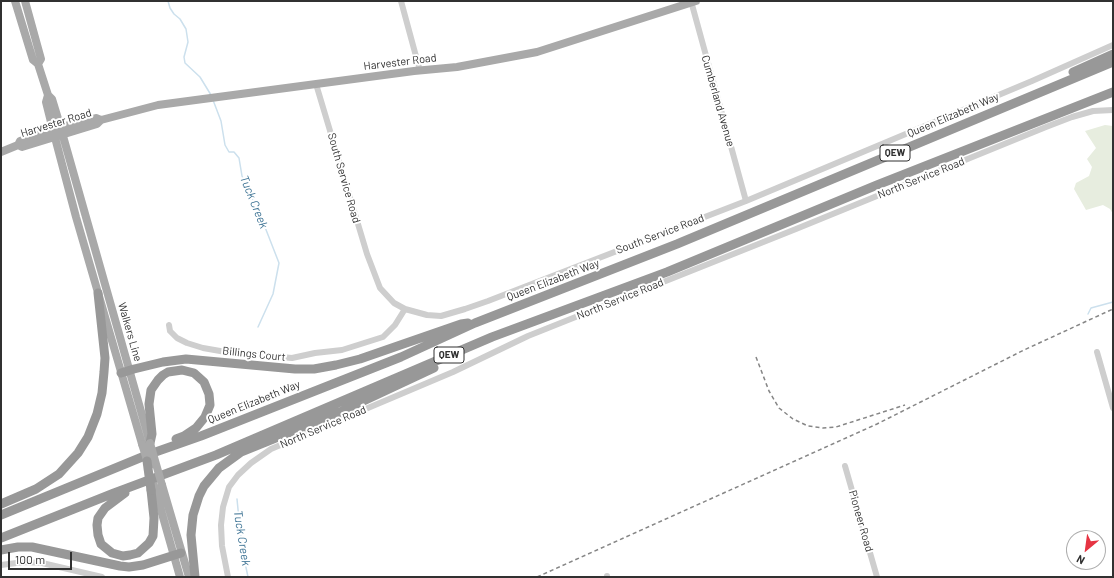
<!DOCTYPE html>
<style>
body{margin:0}
#map{position:relative;width:1114px;height:578px;overflow:hidden;background:#fff;font-family:Barlow,sans-serif}
canvas{display:block}
.frame{position:absolute;inset:0;border:2px solid #313131;pointer-events:none}
.north{position:absolute;left:1066px;top:530px;width:40px;height:40px;box-sizing:border-box;background:#fff;border:1px solid #adadad;border-radius:50%;rotate:209deg;font-size:11px;font-weight:700;line-height:16px;text-align:center;color:#313131}
.north::after{content:'';display:block;margin:auto;width:14px;height:18px;background:#e63443;clip-path:polygon(50% 0,100% 100%,50% 72%,0 100%)}
.scale{position:absolute;left:8px;top:552px;width:64px;height:18px;box-sizing:border-box;border:2px solid #313131;border-top:0;padding-left:5px;font-size:12px;line-height:14px;white-space:nowrap;color:#313131;-webkit-text-stroke:3px #fff;paint-order:stroke}
</style>
<div id="map">
<canvas width="1114" height="578"></canvas>
<div class="frame"></div>
<div class="north">N</div>
<div class="scale">100 m</div>
</div>
<script>
const ctx = document.querySelector('canvas').getContext('2d');
ctx.lineJoin = 'round';
function paint(path, color) {
  ctx.fillStyle = color;
  ctx.fill(path, 'evenodd');
}
function toPath(rows) {
  const path = new Path2D();
  for (const r of rows) {
    path.moveTo(r[0], r[1]);
    for (let i = 2; i < r.length; i += 2) path.lineTo(r[i], r[i + 1]);
  }
  return path;
}
function stroke(path, color, width, dash) {
  ctx.strokeStyle = color;
  ctx.lineWidth = width;
  ctx.lineCap = dash ? 'butt' : 'round';
  ctx.setLineDash(dash || []);
  ctx.stroke(path);
}
function label(font, color, halo, rows, align = 'center') {
  ctx.font = font + ' Barlow,sans-serif';
  ctx.lineWidth = 4;
  ctx.setLineDash([]);
  ctx.textBaseline = 'middle';
  ctx.strokeStyle = halo;
  ctx.fillStyle = color;
  for (const [text, x, y, turn = 0] of rows) {
    ctx.save();
    ctx.translate(x, y);
    ctx.rotate((+turn || 0) * Math.PI / 180);
    ctx.textAlign = isNaN(turn) ? turn : align;
    if (halo) ctx.strokeText(text, 0, 0);
    ctx.fillText(text, 0, 0);
    ctx.restore();
  }
}
paint(toPath([
 [1105,125,1113,126,1113,214,1110,209,1103,205,1086,210,1074,189,1076,183,1089,176,1092,167,1087,159,1096,148,1085,131]
]), '#e7eddf');
stroke(toPath([
 [168,1,170,8,174,14,180,19,186,29,188,42,184,57,185,63,200,77,211,95],
 [213,100,221,121,225,145,229,152,234,152,239,158,242,176,263,222,279,263,273,294,258,327],
 [1088,314,1091,308,1113,302],
 [237,499,240,530,243,548,243,553,248,577]
]), '#cce0ed', 1.5);
stroke(toPath([
 [401,1,420,71],
 [691,1,746,201],
 [316,84,367,254,380,288,394,303,405,309,427,315,441,316,465,309,488,301,746,201,1032,81,1113,45],
 [169,325,170,331,177,338,187,343,203,348,226,352,292,358,315,353,342,350,383,337,395,325,405,309],
 [1097,352,1113,408],
 [845,466,877,577],
 [1,565,24,562,42,563,102,577],
 [607,576,607,577],
 [228,577,222,546,221,525,223,507,229,487,238,475,251,463,271,449,453,372,528,336,796,229,1046,127,1072,117,1093,111,1113,110]
]), '#cecece', 6);
stroke(toPath([
 [15,1,33,60,38,64,48,95,52,99,59,122,150,443],
 [25,1,41,59,38,64],
 [48,95,46,102,53,130,76,217,142,444],
 [18,145,20,141,61,127,96,118,101,120],
 [1,152,18,145,22,147,97,124,101,120,158,105,414,71,457,67,537,52,696,1],
 [153,482,180,577],
 [162,485,189,577]
]), '#a9a9a9', 8);
stroke(toPath([
 [1073,72,1113,54],
 [121,373,134,369,163,362,186,359,295,369,314,369,336,365,360,359,461,324,468,323],
 [150,443,152,434,149,404,151,390,158,380,163,375,168,372,182,370,194,373,204,382,209,394,210,405,205,417,196,428,184,436,176,439],
 [125,493,105,508,98,518,97,525,98,535,101,544,112,553,123,556,130,555,138,553,149,543,153,536,154,518,151,490],
 [1,504,36,489,59,474,78,453,88,437,97,414,102,393,104,372,105,358,98,293],
 [1,515,147,455,201,436,401,357,475,323,677,244,1113,62],
 [1,538,114,493,216,455,492,337,667,272,877,185,1113,92],
 [1,550,18,547,32,547,120,566,129,567,143,565,181,553],
 [195,577,191,535,193,515,199,496,204,486,219,468,241,452,340,412,434,368]
]), '#989898', 9);
stroke(toPath([
 [756,357,769,391,779,408,793,419,808,426,823,428,836,427,905,405],
 [537,577,877,424,1024,350,1113,309]
]), '#868686', 1.5, [4, 3]);
stroke(toPath([
 [150,443,162,485],
 [142,444,149,466]
]), '#a9a9a9', 8);
stroke(toPath([
 [147,461,151,490]
]), '#989898', 9);
for (const [x, y, w] of [
 [895,153,30],
 [449,355,30]
]) {
  const box = new Path2D();
  box.roundRect(x - w / 2, y - 8, w, 16, 3);
  ctx.fillStyle = '#fff';
  ctx.fill(box);
  stroke(box, '#313131', 1);
}
label('bold 10px', '#313131', null, [
 ["QEW",895,153],
 ["QEW",449,355]
]);
label('11px', '#313131', '#fff', [
 ["Harvester Road",400,62,-7],
 ["Cumberland Avenue",718,101,74],
 ["Queen Elizabeth Way",953,115,-23],
 ["Harvester Road",56,123,-17],
 ["South Service Road",344,178,74],
 ["North Service Road",921,178,-22],
 ["South Service Road",660,234,-21],
 ["Queen Elizabeth Way",553,280,-21],
 ["North Service Road",620,299,-22],
 ["Walkers Line",130,332,74],
 ["Billings Court",254,354,6],
 ["Queen Elizabeth Way",254,402,-22],
 ["North Service Road",323,427,-23],
 ["Pioneer Road",861,521,74]
]);
label('italic 12px', '#3d7394', '#fff', [
 ["Tuck Creek",254,202,68],
 ["Tuck Creek",242,538,81]
]);
</script>
